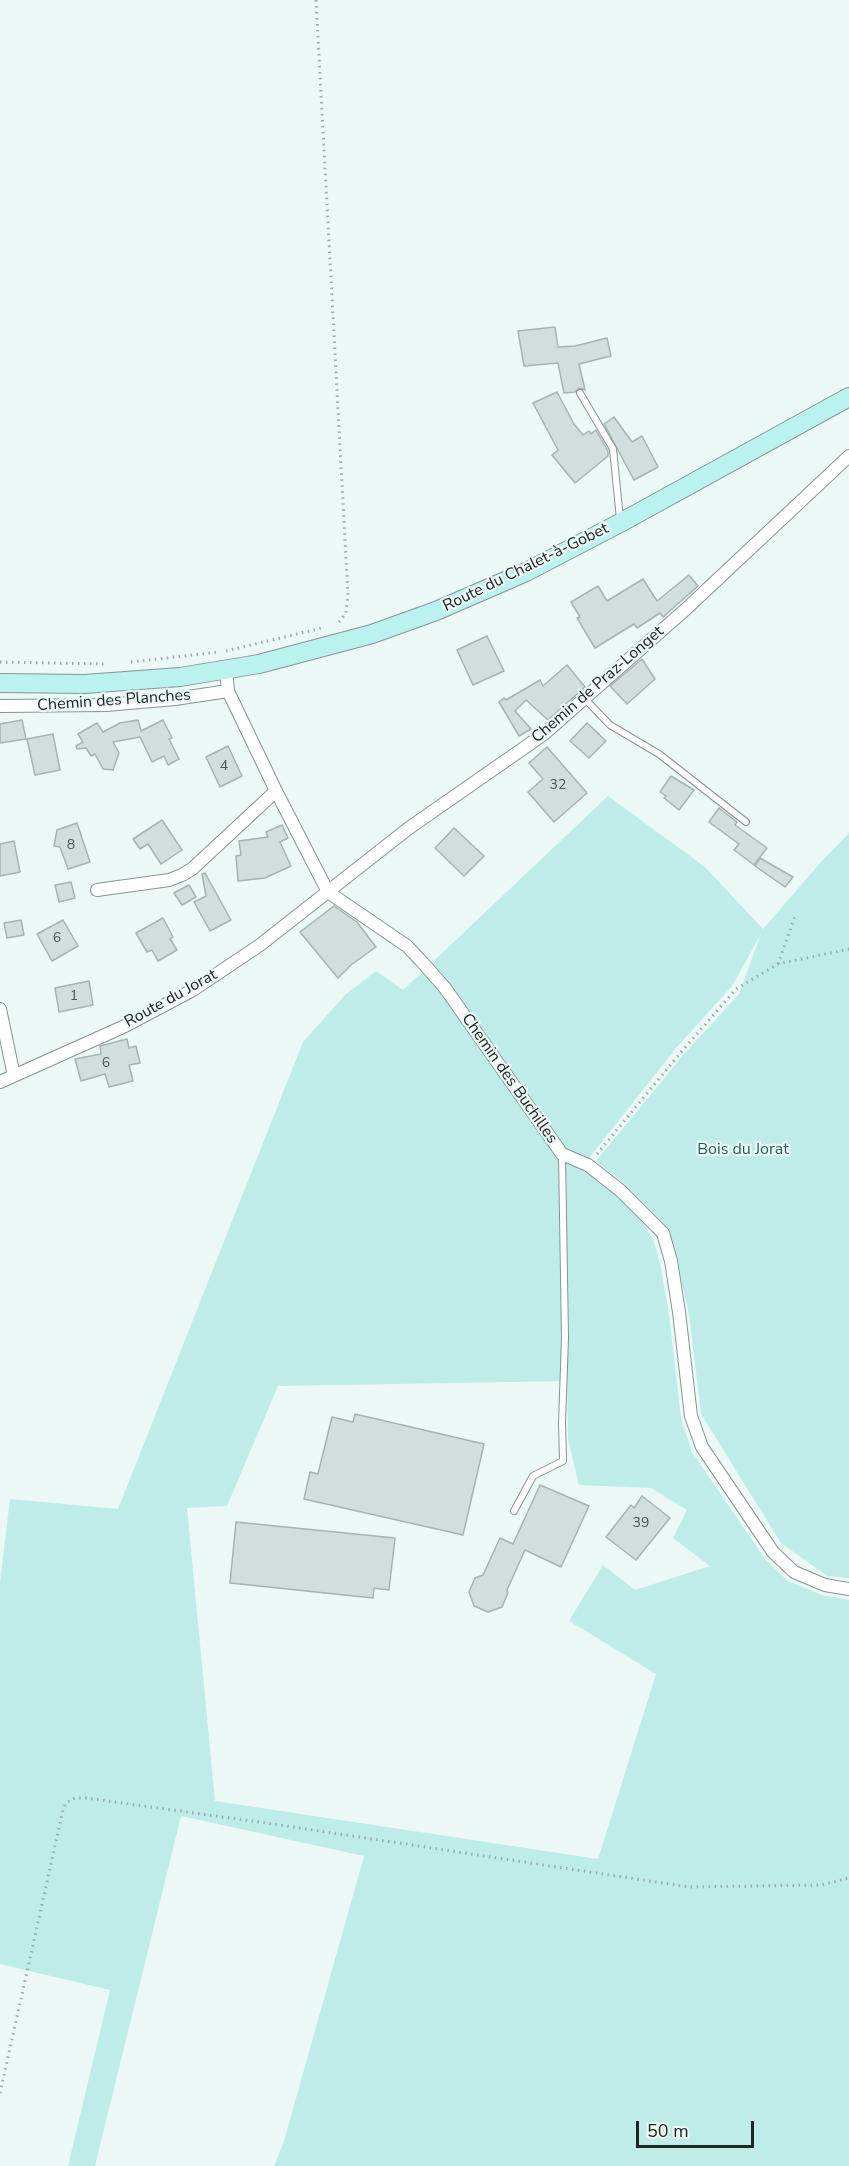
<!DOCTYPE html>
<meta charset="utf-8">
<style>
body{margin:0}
#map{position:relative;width:849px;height:2166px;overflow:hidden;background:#ebf8f6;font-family:"Nunito Sans",sans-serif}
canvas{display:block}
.scale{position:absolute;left:636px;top:2121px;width:118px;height:27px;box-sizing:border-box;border:3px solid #202524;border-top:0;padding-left:8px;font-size:18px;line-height:21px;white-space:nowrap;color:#202524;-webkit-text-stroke:4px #ebf8f6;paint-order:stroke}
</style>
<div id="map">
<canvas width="849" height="2166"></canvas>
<div class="scale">50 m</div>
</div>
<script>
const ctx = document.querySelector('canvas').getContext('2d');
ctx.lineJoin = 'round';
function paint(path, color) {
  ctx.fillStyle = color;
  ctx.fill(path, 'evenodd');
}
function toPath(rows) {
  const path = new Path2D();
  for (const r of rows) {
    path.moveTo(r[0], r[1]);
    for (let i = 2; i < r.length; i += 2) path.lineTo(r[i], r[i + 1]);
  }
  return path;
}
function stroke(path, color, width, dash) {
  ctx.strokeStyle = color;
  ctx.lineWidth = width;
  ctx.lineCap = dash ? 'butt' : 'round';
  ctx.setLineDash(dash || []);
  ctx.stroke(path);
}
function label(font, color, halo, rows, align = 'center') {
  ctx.font = font + ' "Nunito Sans",sans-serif';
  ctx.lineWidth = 4.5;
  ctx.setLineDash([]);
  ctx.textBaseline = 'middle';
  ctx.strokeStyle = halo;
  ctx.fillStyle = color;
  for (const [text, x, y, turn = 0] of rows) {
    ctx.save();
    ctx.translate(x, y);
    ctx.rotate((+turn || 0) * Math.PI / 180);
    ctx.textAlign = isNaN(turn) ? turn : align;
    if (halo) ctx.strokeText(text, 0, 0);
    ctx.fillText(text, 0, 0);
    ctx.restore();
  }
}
paint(toPath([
 [608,796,705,867,763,929,821,862,849,833,849,1578,827,1576,781,1543,701,1414,689,1314,668,1227,626,1185,596,1161,685,1053,739,994,761,934,732,986,676,1048,582,1167,618,1197,643,1223,653,1239,660,1263,669,1314,681,1418,692,1452,765,1559,788,1581,822,1595,849,1600,849,2166,274,2166,284,2141,364,1856,181,1816,95,2166,68,2166,110,1990,0,1964,0,1582,10,1499,118,1509,303,1042,346,994,376,971,403,990],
 [567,1381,568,1439,579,1485,651,1488,687,1510,673,1538,710,1566,635,1590,603,1565,569,1621,656,1674,598,1859,215,1801,187,1508,227,1506,278,1386]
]), '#beede9');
const building = toPath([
 [555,327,558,347,575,346,607,338,611,356,579,364,585,390,579,388,575,392,564,393,558,363,524,366,518,331,555,327],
 [557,392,574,424,583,435,589,431,591,434,596,430,608,451,608,456,575,483,552,455,558,450,533,403,557,392],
 [614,417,632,442,642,436,658,467,634,480,604,424,614,417],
 [689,575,698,586,663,617,660,613,637,628,634,624,595,648,577,618,580,617,571,602,598,586,607,601,643,579,657,601,689,575],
 [487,636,504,671,473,685,457,650,487,636],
 [642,659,655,679,627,704,610,686,642,659],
 [567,665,585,687,548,720,526,700,515,711,531,729,519,736,499,702,504,698,506,700,540,680,543,686,567,665],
 [22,720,26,739,0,743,0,724,22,720],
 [138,720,141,731,163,720,172,738,169,739,179,759,168,765,164,756,152,762,140,737,113,742,119,753,113,770,103,769,95,754,91,756,86,748,77,749,76,746,83,742,78,734,97,723,103,732,120,723,138,720],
 [587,723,606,741,589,758,570,741,587,723],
 [53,734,60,770,35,775,27,739,53,734],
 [228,746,242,776,220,787,206,757,228,746],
 [547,747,587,793,554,822,528,792,543,779,529,763,547,747],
 [671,776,694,790,679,810,664,798,666,796,660,792,671,776],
 [719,808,737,822,735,825,767,848,754,865,734,850,739,844,709,822,719,808],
 [162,820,182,850,161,864,148,844,140,849,133,839,162,820],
 [77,823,90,862,68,869,60,847,54,846,57,830,77,823],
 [282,825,288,838,280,842,291,866,265,878,238,881,236,856,241,855,239,841,268,837,266,832,282,825],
 [454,828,484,856,464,876,435,848,454,828],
 [14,841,20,872,0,876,0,844,14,841],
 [760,858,793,877,785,887,755,866,760,858],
 [205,873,231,920,210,931,194,902,206,896,202,874,205,873],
 [71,882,75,898,59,902,55,885,71,882],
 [189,885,196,897,182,905,174,893,189,885],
 [334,906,357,922,376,947,351,965,338,978,300,932,334,906],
 [163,918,173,937,170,939,177,950,158,961,152,950,147,952,136,933,163,918],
 [21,920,24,935,7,938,4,923,21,920],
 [63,920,78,946,52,961,37,934,63,920],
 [89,981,93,1005,59,1012,55,988,89,981],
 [127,1039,129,1048,136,1046,140,1063,129,1065,133,1081,109,1087,105,1074,81,1081,75,1059,101,1054,100,1046,127,1039],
 [355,1414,484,1444,463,1535,304,1499,310,1472,318,1474,332,1417,353,1422,355,1414],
 [540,1485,589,1506,561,1567,525,1550,507,1590,508,1593,502,1607,488,1612,474,1606,469,1592,475,1578,483,1575,500,1538,513,1544,540,1485],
 [642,1496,670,1518,636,1560,606,1537,631,1505,634,1508,642,1496],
 [236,1522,395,1538,389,1590,374,1588,373,1598,230,1583,236,1522]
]);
paint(building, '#d2dedd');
stroke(building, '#a7b2b1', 1.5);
const service = toPath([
 [580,393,613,449,620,519],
 [585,699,610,725,659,754,746,822],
 [514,1511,533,1476,563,1461,562,1423,565,1338,562,1155]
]);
const minor = toPath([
 [226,670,228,691,276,791,328,892,407,946,423,963,445,988,562,1154,588,1165,621,1191,663,1233,671,1261,679,1312,691,1416,702,1447,773,1552,794,1572,825,1585,849,1589],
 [0,706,106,705,175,699,228,691],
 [97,890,169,880,182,875,192,869,276,791],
 [0,1009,14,1076],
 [0,1082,125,1026,193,990,260,945,409,828,544,734,686,609,849,456]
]);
const secondary = toPath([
 [0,683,85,684,180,677,259,664,372,634,436,611,526,572,620,523,849,397]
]);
stroke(service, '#889493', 8);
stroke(minor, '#889493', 14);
stroke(secondary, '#889493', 20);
stroke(toPath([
 [316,0,348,595,346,613,337,625],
 [226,651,322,628],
 [0,662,106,664],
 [131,662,219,652],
 [778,964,795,916],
 [597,1154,682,1051,736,989,778,964,849,949],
 [0,2093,63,1810,66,1803,75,1798,86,1798,273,1824,689,1887,822,1885,849,1878]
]), '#9ea8a6', 3, [1.5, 4.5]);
stroke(service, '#fff', 6);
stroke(minor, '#fff', 12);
stroke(secondary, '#baf2f0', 18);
label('14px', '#4c5352', null, [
 ["4",224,767],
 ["32",558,786],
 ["8",71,846],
 ["6",57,939],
 ["1",74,997],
 ["6",106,1064],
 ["39",641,1524]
]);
label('16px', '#202524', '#ebf8f6', [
 ["Route du Chalet-à-Gobet",526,568,-26],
 ["Chemin de Praz-Longet",598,685,-41],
 ["Chemin des Planches",114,701,-4],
 ["Route du Jorat",171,999,-29],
 ["Chemin des Buchilles",509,1079,55]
]);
label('16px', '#20615d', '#ebf8f6', [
 ["Bois du Jorat",743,1150]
]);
</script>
